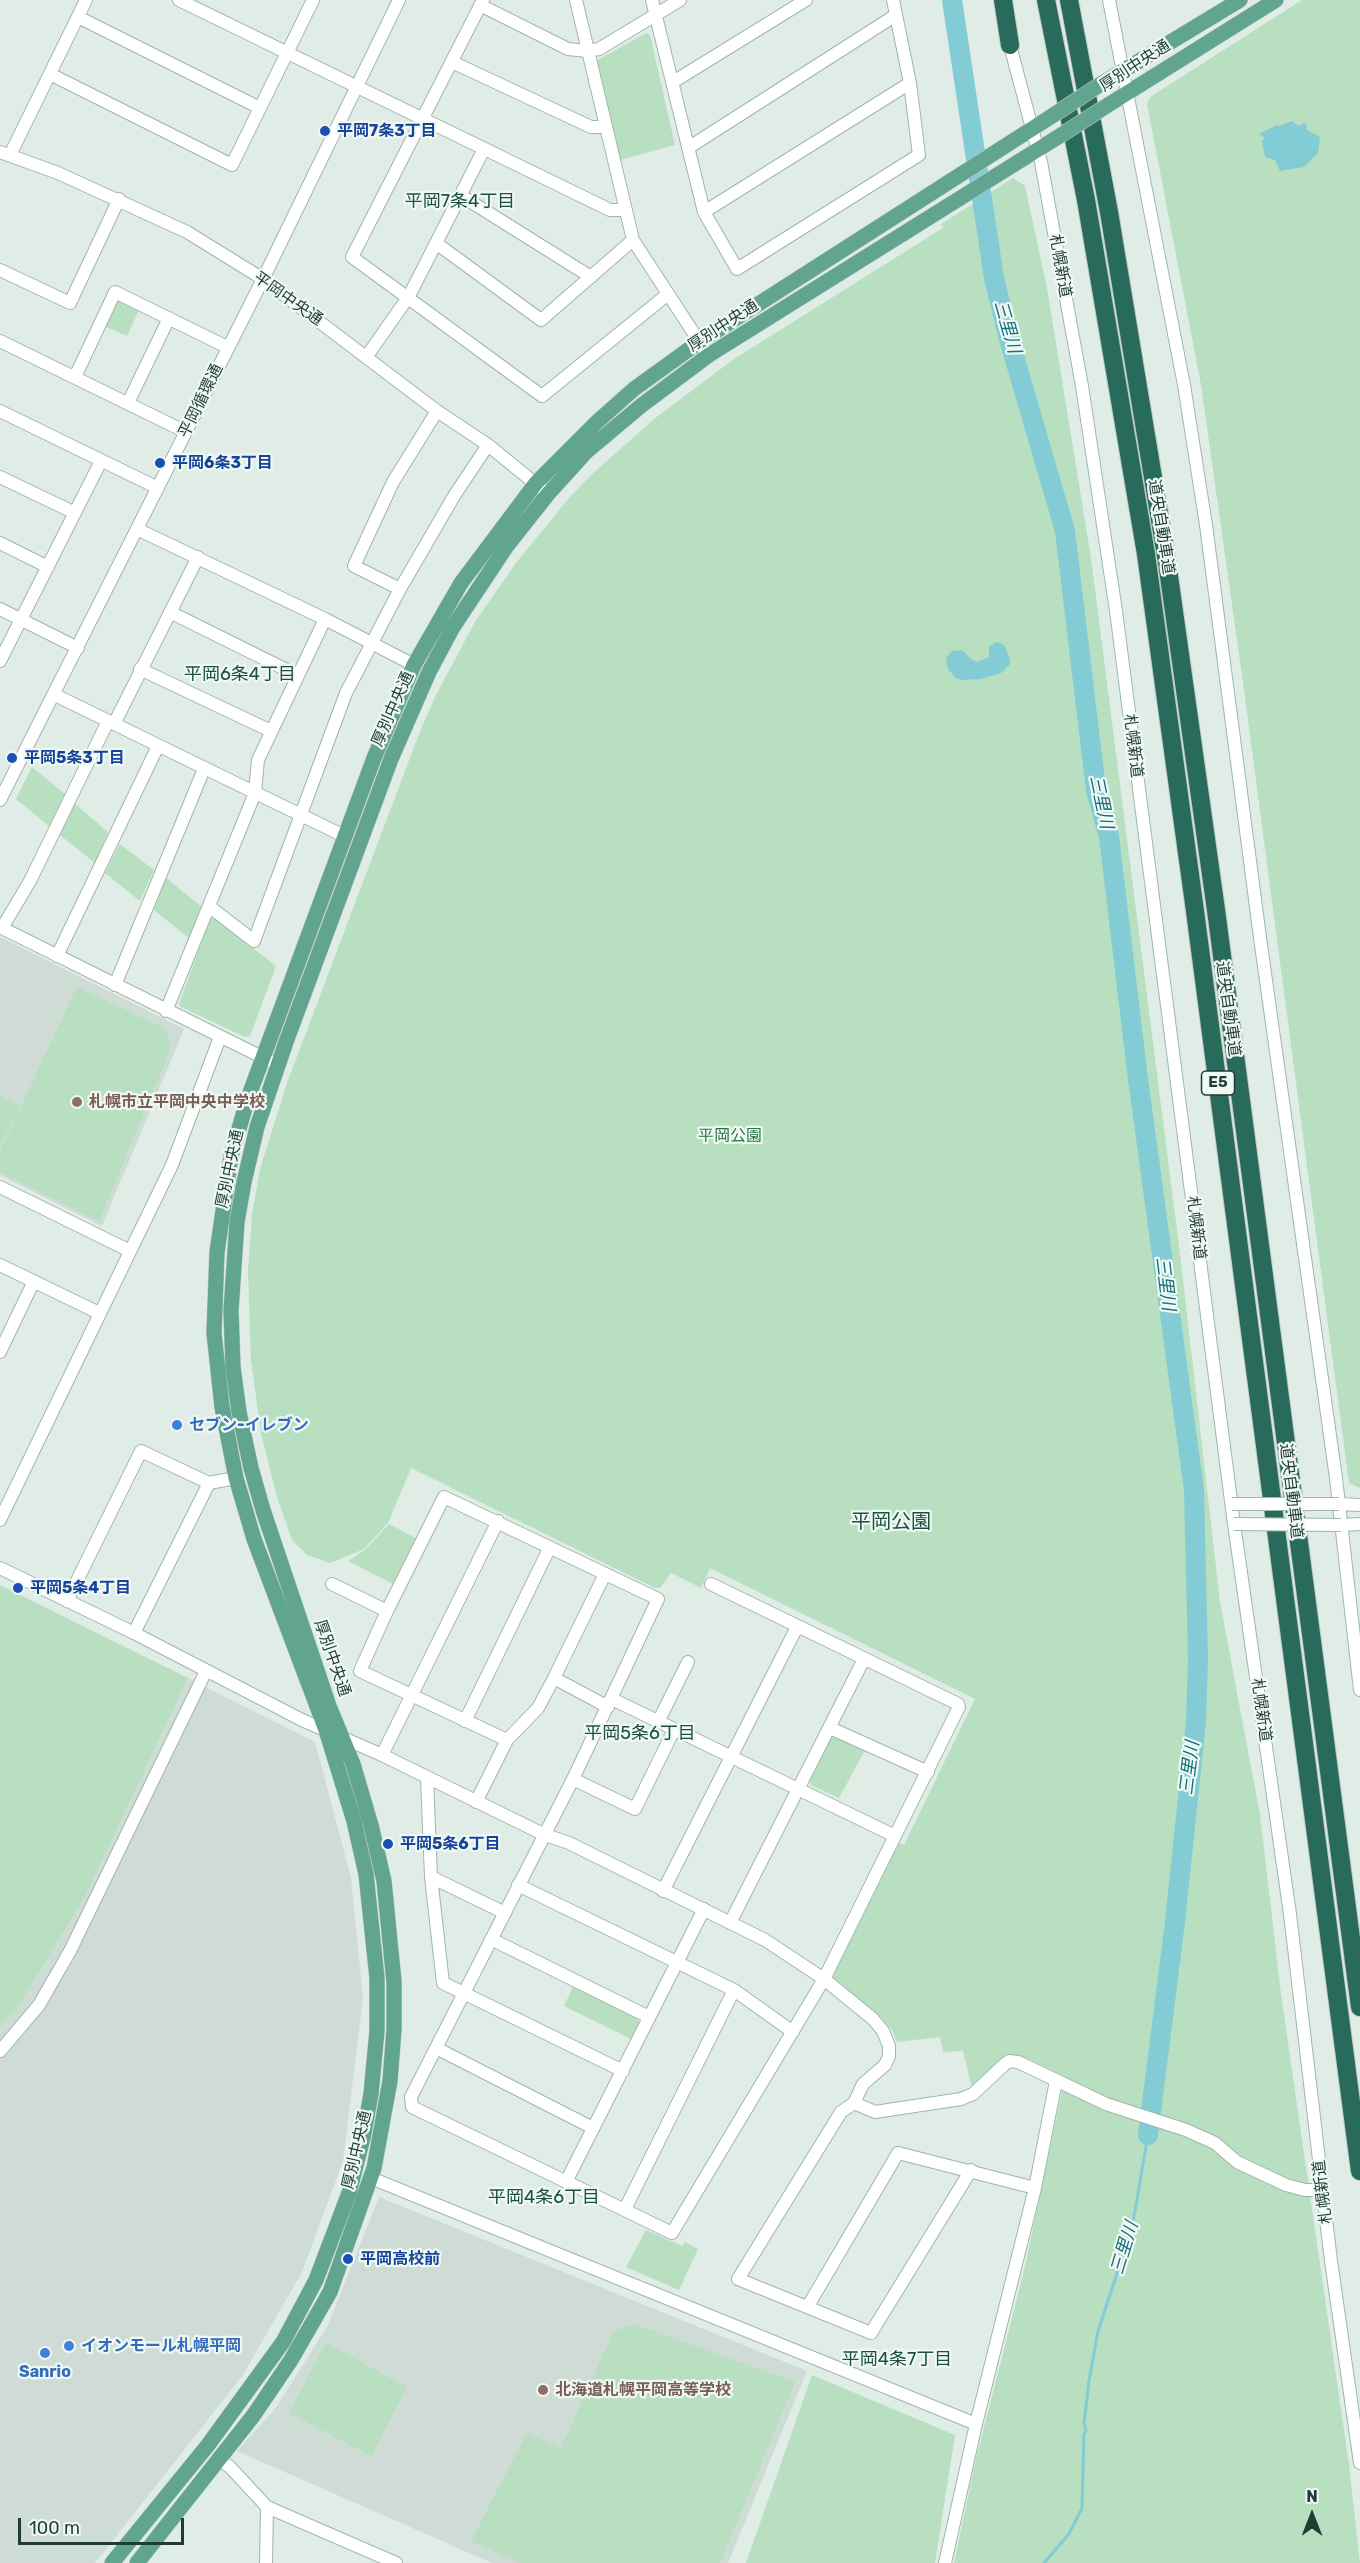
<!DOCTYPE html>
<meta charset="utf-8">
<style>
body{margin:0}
#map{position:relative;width:1360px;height:2563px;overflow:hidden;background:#e0ece6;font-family:Rubik,sans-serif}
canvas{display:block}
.north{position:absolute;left:1282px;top:2485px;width:60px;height:60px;-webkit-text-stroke:4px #f0f8f4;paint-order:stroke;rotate:0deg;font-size:16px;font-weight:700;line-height:24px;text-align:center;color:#1f3d34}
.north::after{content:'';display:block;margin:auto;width:21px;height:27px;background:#1f3d34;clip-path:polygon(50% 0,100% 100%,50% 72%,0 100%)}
.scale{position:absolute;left:18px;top:2518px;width:166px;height:27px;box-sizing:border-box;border:3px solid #1f3d34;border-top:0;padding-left:8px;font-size:18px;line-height:21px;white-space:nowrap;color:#1f3d34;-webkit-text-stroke:4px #f0f8f4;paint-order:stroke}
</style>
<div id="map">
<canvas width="1360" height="2563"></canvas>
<div class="north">N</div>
<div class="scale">100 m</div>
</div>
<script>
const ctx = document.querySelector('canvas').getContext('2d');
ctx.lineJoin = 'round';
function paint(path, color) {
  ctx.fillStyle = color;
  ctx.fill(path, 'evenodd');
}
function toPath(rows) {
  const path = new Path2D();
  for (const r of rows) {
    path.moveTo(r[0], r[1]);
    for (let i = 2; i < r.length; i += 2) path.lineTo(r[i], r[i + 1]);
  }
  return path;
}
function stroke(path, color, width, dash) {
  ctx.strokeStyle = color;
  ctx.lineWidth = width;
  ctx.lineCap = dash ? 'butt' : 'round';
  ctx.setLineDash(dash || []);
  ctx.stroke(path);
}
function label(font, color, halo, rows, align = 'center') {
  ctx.font = font + ' Rubik,"Noto Sans JP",sans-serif';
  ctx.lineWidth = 4.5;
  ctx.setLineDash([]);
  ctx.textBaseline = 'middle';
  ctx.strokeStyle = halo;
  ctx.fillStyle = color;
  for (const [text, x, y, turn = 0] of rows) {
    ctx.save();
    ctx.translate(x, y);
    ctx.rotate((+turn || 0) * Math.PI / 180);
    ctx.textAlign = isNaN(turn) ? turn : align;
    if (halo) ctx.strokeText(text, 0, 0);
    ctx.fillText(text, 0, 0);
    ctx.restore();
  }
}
paint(toPath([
 [0,937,184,1029,102,1226,0,1175],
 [188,1678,315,1742,351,1878,363,1998,343,2161,302,2272,243,2375,95,2563,0,2563,0,2026,20,2004,86,1895],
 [379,2197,807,2371,728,2563,492,2563,237,2451,275,2409,328,2325]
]), '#cedcd5');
paint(toPath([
 [1302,0,1360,0,1360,1488,1349,1483,1242,675,1201,385,1147,104,1150,97],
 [646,33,650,35,675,145,620,160,596,61],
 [1013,178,1025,186,1047,288,1091,558,1180,1254,1220,1602,1260,1815,1281,1994,1349,2465,1360,2563,954,2563,976,2459,1024,2271,1065,2077,1031,2060,1017,2056,1008,2056,998,2061,972,2088,963,2051,943,2052,940,2037,897,2042,892,2030,881,2017,833,1979,835,1968,897,1842,904,1845,975,1699,710,1568,701,1588,671,1573,660,1588,655,1588,411,1468,388,1523,364,1549,330,1563,307,1555,292,1540,277,1497,261,1433,251,1360,248,1270,252,1215,260,1169,287,1083,419,734,436,695,475,622,516,563,569,498,591,475,654,419,734,359,943,228,941,224],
 [115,292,141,305,127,336,100,324],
 [32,767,65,794,49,826,16,799],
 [75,804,108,832,95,863,60,835],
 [120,844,154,870,140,901,105,873],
 [166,878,202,907,190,939,154,910],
 [215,918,276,966,250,1036,245,1037,181,1007,179,1004,210,919],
 [77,987,166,1029,171,1048,99,1221,0,1172,0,1151],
 [0,1096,20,1106,0,1146],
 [389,1524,416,1538,393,1584,348,1561,366,1549],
 [0,1585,188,1678,86,1895,20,2004,0,2026],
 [836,1737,865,1750,839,1798,811,1785,810,1781,831,1738],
 [573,1987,637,2018,639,2023,631,2039,564,2006],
 [646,2230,682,2246,685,2242,698,2249,679,2290,626,2267],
 [634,2324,795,2382,720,2563,521,2563,471,2541,527,2433,561,2448,614,2331],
 [326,2343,407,2387,371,2456,289,2413],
 [812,2375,955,2435,935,2563,746,2563]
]), '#b7dfc0');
paint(toPath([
 [1292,121,1298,126,1304,123,1307,126,1307,130,1320,137,1318,153,1304,167,1280,171,1275,160,1265,157,1262,141,1265,138,1259,134,1277,125,1280,126],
 [997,642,1004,645,1010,659,1010,664,1001,673,981,679,962,680,956,678,948,669,946,658,952,651,962,650,971,659,977,662,989,657,989,646]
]), '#83ccd5');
stroke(toPath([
 [1044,2563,1069,2534,1082,2508,1084,2434,1086,2431,1084,2423,1089,2381,1098,2331,1132,2228,1148,2135]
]), '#83ccd5', 3);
stroke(toPath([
 [952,0,994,278,1009,339,1065,531,1096,790,1109,837,1138,1079,1194,1490,1198,1659,1196,1721,1175,1922,1148,2135]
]), '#83ccd5', 20);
const minor = toPath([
 [179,0,610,210,625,210],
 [483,0,352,257,542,396,668,294],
 [576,0,633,240,704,349],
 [652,0,704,212,737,269,919,155,910,83,893,0],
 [1109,0,1184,385,1206,525,1261,945,1336,1478,1360,1690],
 [480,5,568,49,587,51,599,49,680,0],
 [78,17,260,108],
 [1008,38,1041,162,1082,386,1116,611,1234,1524,1290,1914,1331,2261,1360,2463],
 [452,62,591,127,605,127],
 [50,74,232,165,313,0],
 [673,82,806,0],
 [688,148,896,15],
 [0,152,58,173,187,232,263,279,437,411,488,445,542,489],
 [10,155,86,0],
 [460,195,591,277],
 [704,212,910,83],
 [436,243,541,320,633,240],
 [0,270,70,303,119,199],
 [0,341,186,432],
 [367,356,409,296,484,149],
 [75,377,115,292,227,347],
 [128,403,169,318],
 [0,411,158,488],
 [0,477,75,513],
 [137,529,325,619,414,665],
 [0,543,48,567],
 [400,589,354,566,393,482,437,411],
 [0,609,78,648],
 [170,612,297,675],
 [0,661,101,461],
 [140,669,271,731],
 [55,695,344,836],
 [114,724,198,557],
 [0,800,263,279,399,0],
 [210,907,254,941,346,693,400,589,454,496,488,445],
 [0,927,270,1061],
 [2,928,30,881,108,721],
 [57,956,158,746],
 [115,985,204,769],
 [166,1011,255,793,258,760,325,619],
 [0,1187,130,1251],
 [0,1265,99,1313],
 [0,1352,34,1281],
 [1339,1504,1360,1505],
 [0,1520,172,1165,220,1037],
 [1341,1525,1360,1524],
 [0,1568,134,1633,302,1720,382,1755,543,1834,569,1843,765,1940,824,1979,873,2019,883,2031,889,2046,889,2056,885,2065,863,2084,854,2103,841,2112,738,2279,871,2333,971,2170],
 [332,1584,387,1611],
 [67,1601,141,1451,209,1483,236,1478],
 [134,1633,209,1483],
 [554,1678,608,1707],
 [612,1699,895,1836],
 [465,1721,550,1547],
 [658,1722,688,1662],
 [830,1728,928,1772],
 [507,1740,360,1671,387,1611,444,1497,658,1599,573,1779,411,2097,412,2107,672,2233,824,1979,959,1707,958,1704,711,1584],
 [382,1755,498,1521],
 [427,1778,431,1877,443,1983,623,2071],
 [573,1779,635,1809,674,1730],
 [476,1802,507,1740,538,1708,554,1678,605,1574],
 [431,1877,505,1913],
 [518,1885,734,1990,793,2032],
 [663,1891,797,1627],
 [730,1923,864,1659],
 [491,1939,649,2017],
 [436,2048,593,2128],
 [0,2051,39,2005,70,1951,206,1671],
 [854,2103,875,2112,961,2099,973,2094,1005,2064,1009,2061,1018,2062,1106,2104,1186,2130,1215,2143,1237,2162,1286,2185,1305,2190,1323,2190],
 [371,2178,976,2424],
 [566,2182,704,1909],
 [625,2209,734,1990],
 [808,2306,898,2153,1035,2188],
 [218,2459,230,2467,267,2507,396,2563],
 [266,2563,267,2507],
 [945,2563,976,2424,1035,2188,1056,2081]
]);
const major = toPath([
 [1101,84,1240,0],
 [1108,105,1276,0],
 [112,2563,208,2445,283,2342,316,2280,349,2193,363,2138,371,2094,377,2031,377,1978,366,1874,354,1821,326,1730,254,1539,236,1478,222,1407,214,1333,217,1252,231,1156,248,1098,374,758,414,665,461,583,536,483,598,421,634,389,699,342,1052,116],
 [137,2563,253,2416,291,2360,330,2292,374,2168,390,2081,394,2029,394,1982,384,1881,371,1825,353,1764,329,1706,263,1510,251,1468,239,1412,233,1367,231,1310,237,1222,244,1182,257,1127,286,1042,391,759,429,672,453,627,506,547,548,494,587,451,642,405,709,355,1058,137]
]);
const highway = toPath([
 [1003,0,1010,45],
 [1046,0,1086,200,1146,554,1195,911,1360,2171],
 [1069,0,1109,212,1167,562,1216,910,1360,2007]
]);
stroke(minor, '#a2b4ad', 14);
stroke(major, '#c0c9c6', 16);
stroke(highway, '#c0c9c6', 20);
stroke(minor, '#fff', 12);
stroke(major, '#61a590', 15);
stroke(highway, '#296b5b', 18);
const minorBridge = toPath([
 [1232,1504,1339,1504],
 [1234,1524,1341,1525]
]);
const majorBridge = toPath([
 [1052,116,1101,84],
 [1058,137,1108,105]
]);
stroke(minorBridge, '#a2b4ad', 14, []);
stroke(majorBridge, '#c0c9c6', 16, []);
stroke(minorBridge, '#fff', 12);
stroke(majorBridge, '#61a590', 15);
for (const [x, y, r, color] of [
 [325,131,6,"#1a4fb4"],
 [160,463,6,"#1a4fb4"],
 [12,758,6,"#1a4fb4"],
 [77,1102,6,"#8d6e63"],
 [177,1425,6,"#3f7fe0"],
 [18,1588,6,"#1a4fb4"],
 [388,1844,6,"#1a4fb4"],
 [348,2259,6,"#1a4fb4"],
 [69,2346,6,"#3f7fe0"],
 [45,2353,6,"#3f7fe0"],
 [543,2390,6,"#8d6e63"]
]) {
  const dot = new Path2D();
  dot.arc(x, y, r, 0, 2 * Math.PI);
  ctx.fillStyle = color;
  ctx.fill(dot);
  stroke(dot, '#f0f8f4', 2);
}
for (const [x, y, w] of [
 [1218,1083,33]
]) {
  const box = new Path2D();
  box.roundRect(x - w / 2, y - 12, w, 24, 4.5);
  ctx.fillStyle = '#f0f8f4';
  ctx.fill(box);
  stroke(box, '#1f3d34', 1.5);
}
label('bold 15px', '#1f3d34', null, [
 ["E5",1218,1083]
]);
label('16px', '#1f3d34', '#f0f8f4', [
 ["厚別中央通",1135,66,-33],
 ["札幌新道",1060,266,80],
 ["平岡中央通",288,299,35],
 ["厚別中央通",723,326,-33],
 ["平岡循環通",201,401,-64],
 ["道央自動車道",1161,527,81],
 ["厚別中央通",393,709,-66],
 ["札幌新道",1133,746,83],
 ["道央自動車道",1228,1009,82],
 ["厚別中央通",230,1169,-78],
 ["札幌新道",1196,1228,83],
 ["道央自動車道",1291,1491,83],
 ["厚別中央通",332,1658,71],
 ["札幌新道",1261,1710,82],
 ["厚別中央通",357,2150,-77],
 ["札幌新道",1323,2192,-97]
]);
label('bold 16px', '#164399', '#f0f8f4', [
 ["平岡7条3丁目",337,131],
 ["平岡6条3丁目",172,463],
 ["平岡5条3丁目",24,758],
 ["平岡5条4丁目",30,1588],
 ["平岡5条6丁目",400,1844],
 ["平岡高校前",360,2259]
], 'left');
label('bold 16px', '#785e54', '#f0f8f4', [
 ["札幌市立平岡中央中学校",89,1102],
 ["北海道札幌平岡高等学校",555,2390]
], 'left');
label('16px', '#277742', '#f0f8f4', [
 ["平岡公園",730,1136]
]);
label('bold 16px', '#366cbe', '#f0f8f4', [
 ["セブン-イレブン",189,1425],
 ["イオンモール札幌平岡",81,2346],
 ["Sanrio",45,2372,"center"]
], 'left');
label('18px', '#1a5141', '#f0f8f4', [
 ["平岡7条4丁目",460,202],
 ["平岡6条4丁目",240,675],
 ["平岡5条6丁目",640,1734],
 ["平岡4条6丁目",544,2198],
 ["平岡4条7丁目",897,2360]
]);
label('italic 18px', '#16707d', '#f0f8f4', [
 ["三里川",1007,327,74],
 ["三里川",1101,802,78],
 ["三里川",1165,1284,83],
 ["三里川",1190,1768,-83],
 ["三里川",1125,2248,-73]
]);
label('20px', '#1a5141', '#f0f8f4', [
 ["平岡公園",891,1522]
]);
</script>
